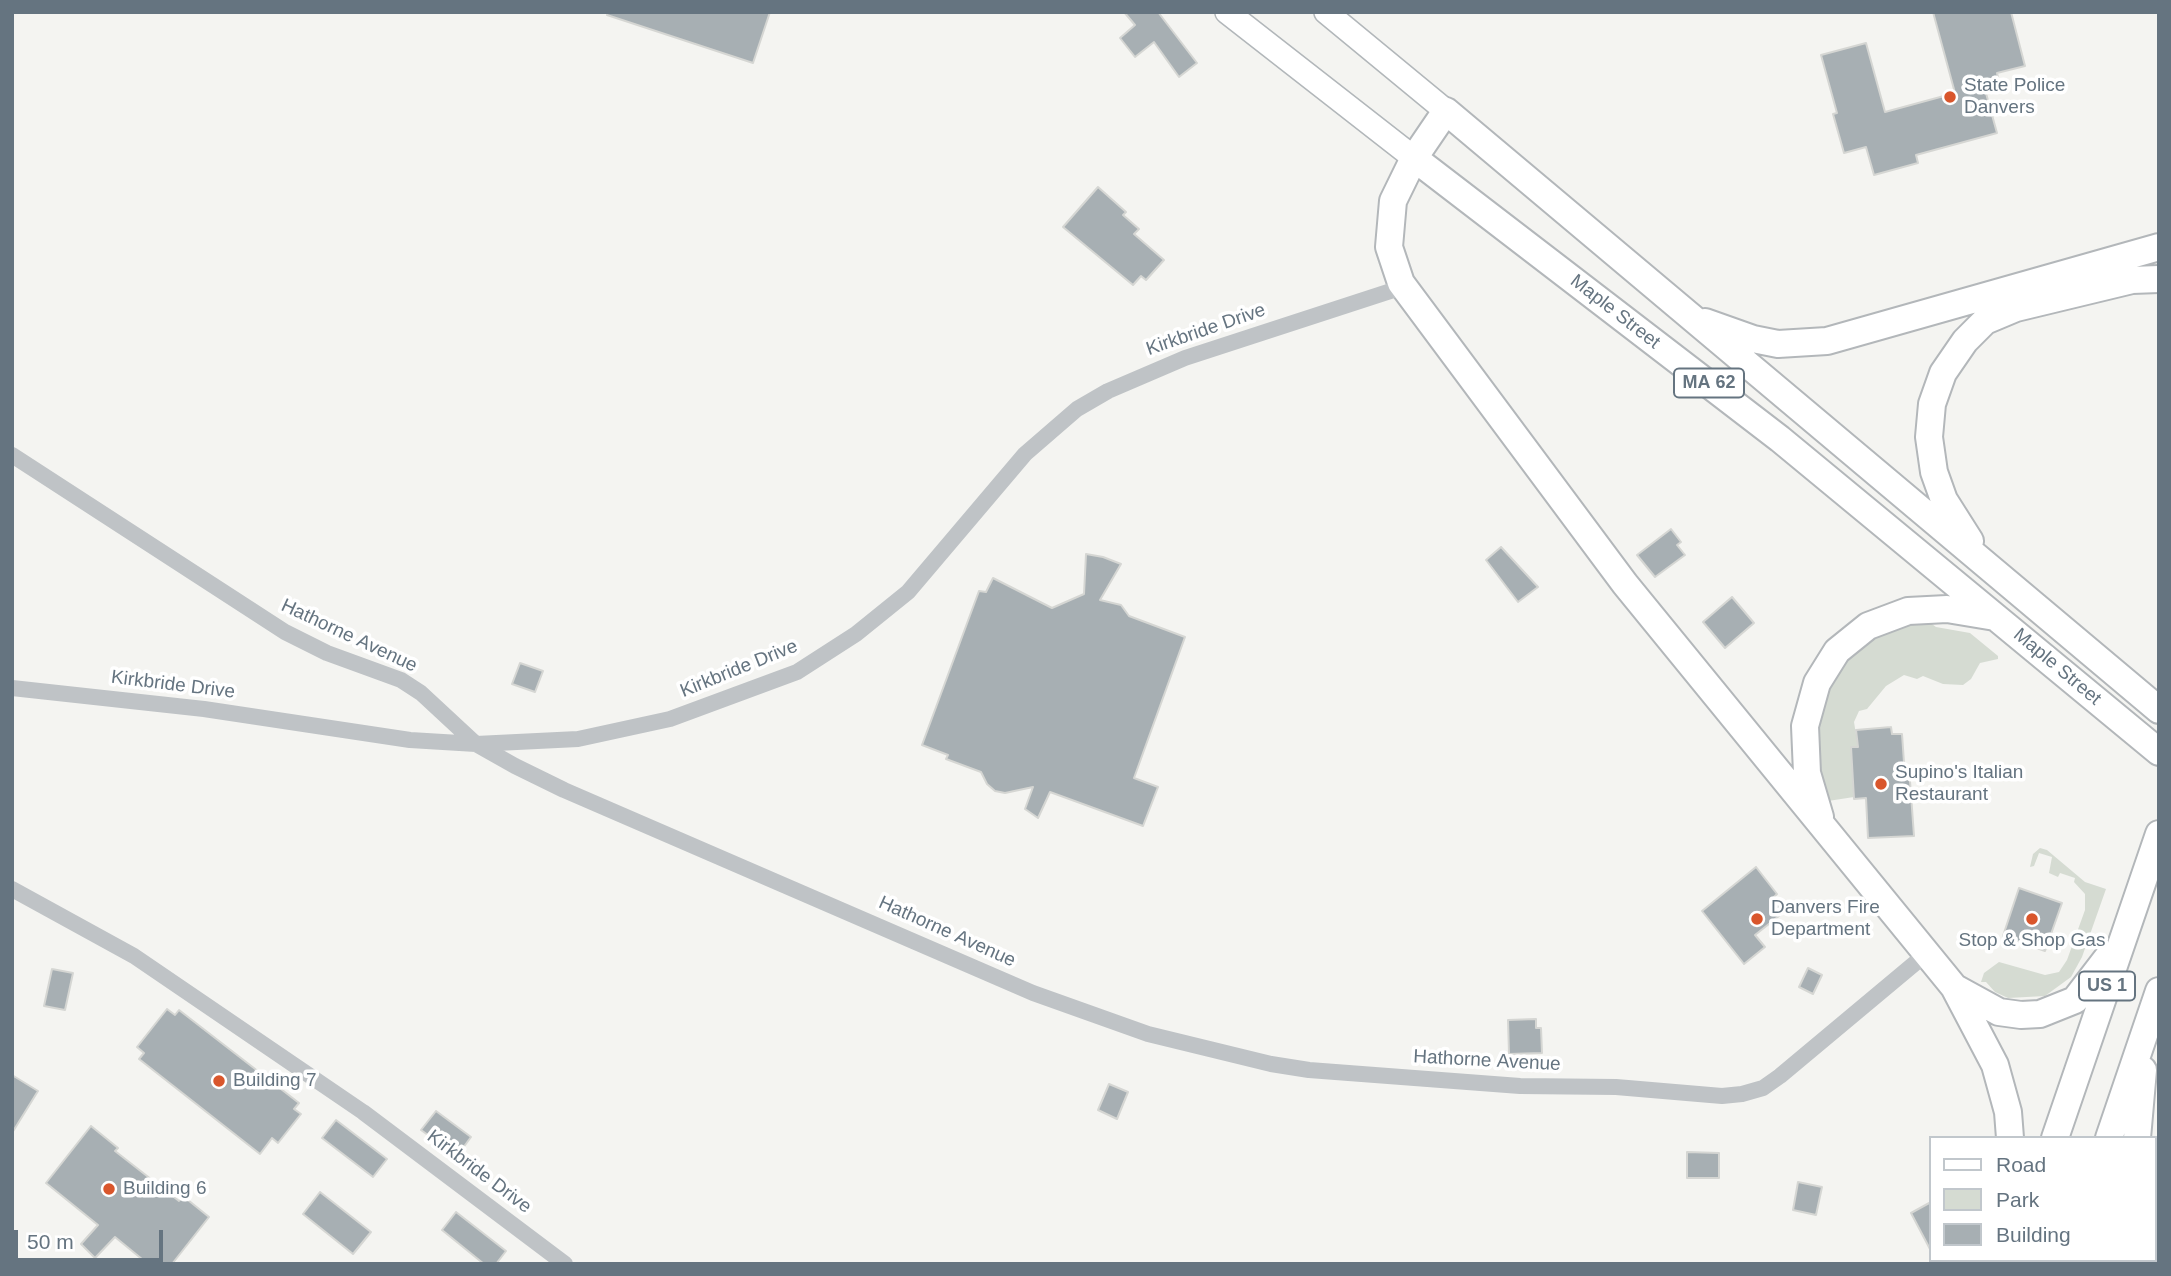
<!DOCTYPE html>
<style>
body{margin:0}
#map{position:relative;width:2171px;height:1276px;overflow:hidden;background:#f4f4f1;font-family:Helvetica,sans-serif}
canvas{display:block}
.frame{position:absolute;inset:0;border:14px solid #657480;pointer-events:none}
.legend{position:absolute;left:1929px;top:1136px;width:228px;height:126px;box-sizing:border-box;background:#fff;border:2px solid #c1c7cc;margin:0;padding:9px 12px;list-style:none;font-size:21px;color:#657480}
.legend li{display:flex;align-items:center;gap:14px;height:35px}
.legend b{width:35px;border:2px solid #c1c7cc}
.scale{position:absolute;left:14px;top:1230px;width:149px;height:32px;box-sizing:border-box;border:4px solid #657480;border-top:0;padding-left:9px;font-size:21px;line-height:24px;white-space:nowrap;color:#657480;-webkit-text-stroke:5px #fff;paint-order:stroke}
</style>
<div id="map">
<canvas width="2171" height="1276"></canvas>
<div class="frame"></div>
<ul class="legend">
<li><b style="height:9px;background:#fff"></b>Road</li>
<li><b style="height:19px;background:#d5dbd2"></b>Park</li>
<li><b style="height:19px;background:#a7afb3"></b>Building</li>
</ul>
<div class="scale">50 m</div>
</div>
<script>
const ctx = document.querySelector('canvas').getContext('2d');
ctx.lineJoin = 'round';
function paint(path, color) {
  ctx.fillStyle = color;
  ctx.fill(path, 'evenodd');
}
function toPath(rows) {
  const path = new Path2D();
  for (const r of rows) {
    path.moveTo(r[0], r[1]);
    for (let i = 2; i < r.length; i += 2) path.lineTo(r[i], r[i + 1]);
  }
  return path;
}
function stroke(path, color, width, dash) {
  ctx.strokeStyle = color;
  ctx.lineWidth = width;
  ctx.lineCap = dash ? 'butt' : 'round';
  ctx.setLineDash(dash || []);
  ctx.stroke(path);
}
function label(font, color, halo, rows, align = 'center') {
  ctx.font = font + ' Helvetica,sans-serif';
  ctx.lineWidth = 7;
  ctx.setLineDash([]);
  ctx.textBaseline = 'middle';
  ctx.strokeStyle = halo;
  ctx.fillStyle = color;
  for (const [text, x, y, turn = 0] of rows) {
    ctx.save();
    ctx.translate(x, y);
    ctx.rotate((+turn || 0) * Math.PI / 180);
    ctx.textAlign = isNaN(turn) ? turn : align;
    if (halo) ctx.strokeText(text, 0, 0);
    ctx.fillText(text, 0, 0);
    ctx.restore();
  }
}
paint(toPath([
 [1913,622,1921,625,1929,622,1936,627,1970,633,1998,656,1998,659,1980,663,1971,679,1963,685,1943,684,1923,676,1917,679,1904,675,1886,686,1867,709,1859,711,1854,722,1858,747,1851,748,1854,797,1828,801,1821,784,1816,718,1837,668,1869,638],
 [2040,848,2047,850,2085,882,2106,889,2082,957,2071,977,2045,996,2008,998,1995,992,1986,982,1981,982,1984,973,1999,962,2045,975,2059,972,2067,960,2085,910,2085,894,2074,882,2075,878,2060,873,2058,877,2049,873,2052,857,2039,853,2034,866,2030,867,2033,854]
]), '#d5dbd2');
const building = toPath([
 [608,12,770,12,753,63,607,15,608,12],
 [1124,12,1158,12,1197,63,1179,77,1154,42,1135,57,1120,38,1135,25,1124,12],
 [1933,12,2011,12,2025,66,1997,73,1999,82,1984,86,1997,133,1916,155,1918,163,1874,175,1866,147,1844,153,1833,114,1837,113,1821,55,1866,43,1885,112,1955,93,1933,12],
 [1098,187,1126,212,1123,215,1139,229,1134,234,1164,260,1146,280,1141,276,1133,285,1063,227,1098,187],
 [1671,529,1681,542,1677,545,1685,555,1655,577,1637,555,1671,529],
 [1501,547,1538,587,1518,602,1486,560,1501,547],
 [1086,554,1103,557,1121,564,1100,600,1121,605,1129,616,1185,637,1134,778,1158,787,1143,826,1050,792,1038,818,1025,809,1033,787,1005,793,995,791,987,784,981,772,946,759,948,755,922,745,979,591,986,592,993,578,1052,608,1084,594,1086,554],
 [1732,597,1754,623,1725,648,1703,622,1732,597],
 [520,663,543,671,535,692,512,684,520,663],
 [1891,727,1892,734,1902,734,1905,777,1910,781,1914,836,1868,838,1866,798,1854,799,1851,747,1858,747,1856,730,1891,727],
 [1756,867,1777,894,1773,898,1784,912,1755,935,1765,947,1744,964,1702,911,1756,867],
 [2019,888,2062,903,2045,951,2003,936,2019,888],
 [1808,968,1822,975,1813,994,1799,987,1808,968],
 [52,969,73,973,65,1010,44,1006,52,969],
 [167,1009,175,1015,179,1010,299,1103,294,1109,301,1114,278,1143,272,1138,260,1154,139,1059,144,1053,137,1047,167,1009],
 [1536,1019,1536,1028,1541,1028,1542,1053,1509,1054,1508,1020,1536,1019],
 [12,1075,38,1091,12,1133,12,1075],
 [1109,1084,1128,1092,1117,1119,1098,1110,1109,1084],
 [436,1111,471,1137,457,1156,421,1130,436,1111],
 [336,1120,387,1159,373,1177,322,1138,336,1120],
 [91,1126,118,1148,115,1151,179,1201,183,1196,209,1217,172,1264,148,1264,115,1237,95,1258,81,1244,98,1225,46,1183,91,1126],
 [1687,1152,1719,1153,1719,1178,1687,1178,1687,1152],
 [1798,1182,1822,1187,1816,1215,1793,1210,1798,1182],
 [320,1192,371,1232,353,1254,303,1214,320,1192],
 [1931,1202,1931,1251,1911,1213,1931,1202],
 [456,1212,506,1251,496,1264,484,1264,442,1230,456,1212]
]);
paint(building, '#a7afb3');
stroke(building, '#d5d6d3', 2);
const secondary = toPath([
 [1227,12,1414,158],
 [1326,12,1446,111]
]);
const primary = toPath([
 [1414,158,1780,439,2159,752],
 [1705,322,1753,339,1778,344,1827,341,2159,247],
 [1970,541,1944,500,1934,472,1929,437,1932,404,1943,373,1965,341,1985,321,2016,308,2132,280,2159,279],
 [1820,817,1807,773,1805,726,1817,683,1837,651,1868,626,1908,611,1947,609,1995,617],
 [1957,989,1999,1012,2021,1015,2040,1014,2075,1000,2108,957],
 [2010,1138,2008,1112,1995,1065,1954,987,1625,584,1401,283,1389,247,1393,201,1414,158,1446,111,2159,710],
 [2055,1138,2159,834],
 [2109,1138,2159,991],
 [2137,1138,2143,1070],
 [2155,1226,2159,1233],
 [1986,1264,1986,1260],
 [2012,1264,2013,1260],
 [2066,1264,2067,1260]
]);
stroke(secondary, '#b2b7ba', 26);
stroke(primary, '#b3b7ba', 30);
stroke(toPath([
 [12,455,285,632,327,653,401,680,421,693,476,744,515,766,564,790,1033,993,1148,1034,1271,1064,1309,1070,1520,1086,1616,1087,1722,1096,1742,1094,1763,1088,1780,1076,1926,954],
 [12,688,204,709,410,740,476,744,578,739,670,719,797,672,856,634,908,592,1025,454,1077,409,1108,391,1185,358,1403,287],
 [12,889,134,956,363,1112,565,1264]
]), '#bfc3c6', 16);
stroke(secondary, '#fff', 23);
stroke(primary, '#fff', 26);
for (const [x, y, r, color] of [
 [1950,97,7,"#d9562c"],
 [1881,784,7,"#d9562c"],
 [1757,919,7,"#d9562c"],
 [2032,919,7,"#d9562c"],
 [219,1081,7,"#d9562c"],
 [109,1189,7,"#d9562c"]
]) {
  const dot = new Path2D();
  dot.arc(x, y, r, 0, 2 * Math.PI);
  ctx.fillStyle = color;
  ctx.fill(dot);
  stroke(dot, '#fff', 2.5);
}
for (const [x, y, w] of [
 [1709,383,70],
 [2107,986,56]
]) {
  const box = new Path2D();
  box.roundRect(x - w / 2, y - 14.5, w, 29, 5);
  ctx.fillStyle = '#fff';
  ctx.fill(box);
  stroke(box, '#657480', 2);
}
label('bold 18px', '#657480', null, [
 ["MA 62",1709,383],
 ["US 1",2107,986]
]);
label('19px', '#657480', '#fff', [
 ["State Police",1964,86],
 ["Danvers",1964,108],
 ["Supino's Italian",1895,773],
 ["Restaurant",1895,795],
 ["Danvers Fire",1771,908],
 ["Department",1771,930],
 ["Stop & Shop Gas",2032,941,"center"],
 ["Building 7",233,1081],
 ["Building 6",123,1189]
], 'left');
label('19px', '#657480', '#fff', [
 ["Maple Street",1615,312,38],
 ["Kirkbride Drive",1206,330,-19],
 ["Hathorne Avenue",349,636,25],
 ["Maple Street",2057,667,40],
 ["Kirkbride Drive",739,669,-22],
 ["Kirkbride Drive",173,685,7],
 ["Hathorne Avenue",947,932,24],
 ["Hathorne Avenue",1487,1061,3],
 ["Kirkbride Drive",479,1172,37]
]);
</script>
